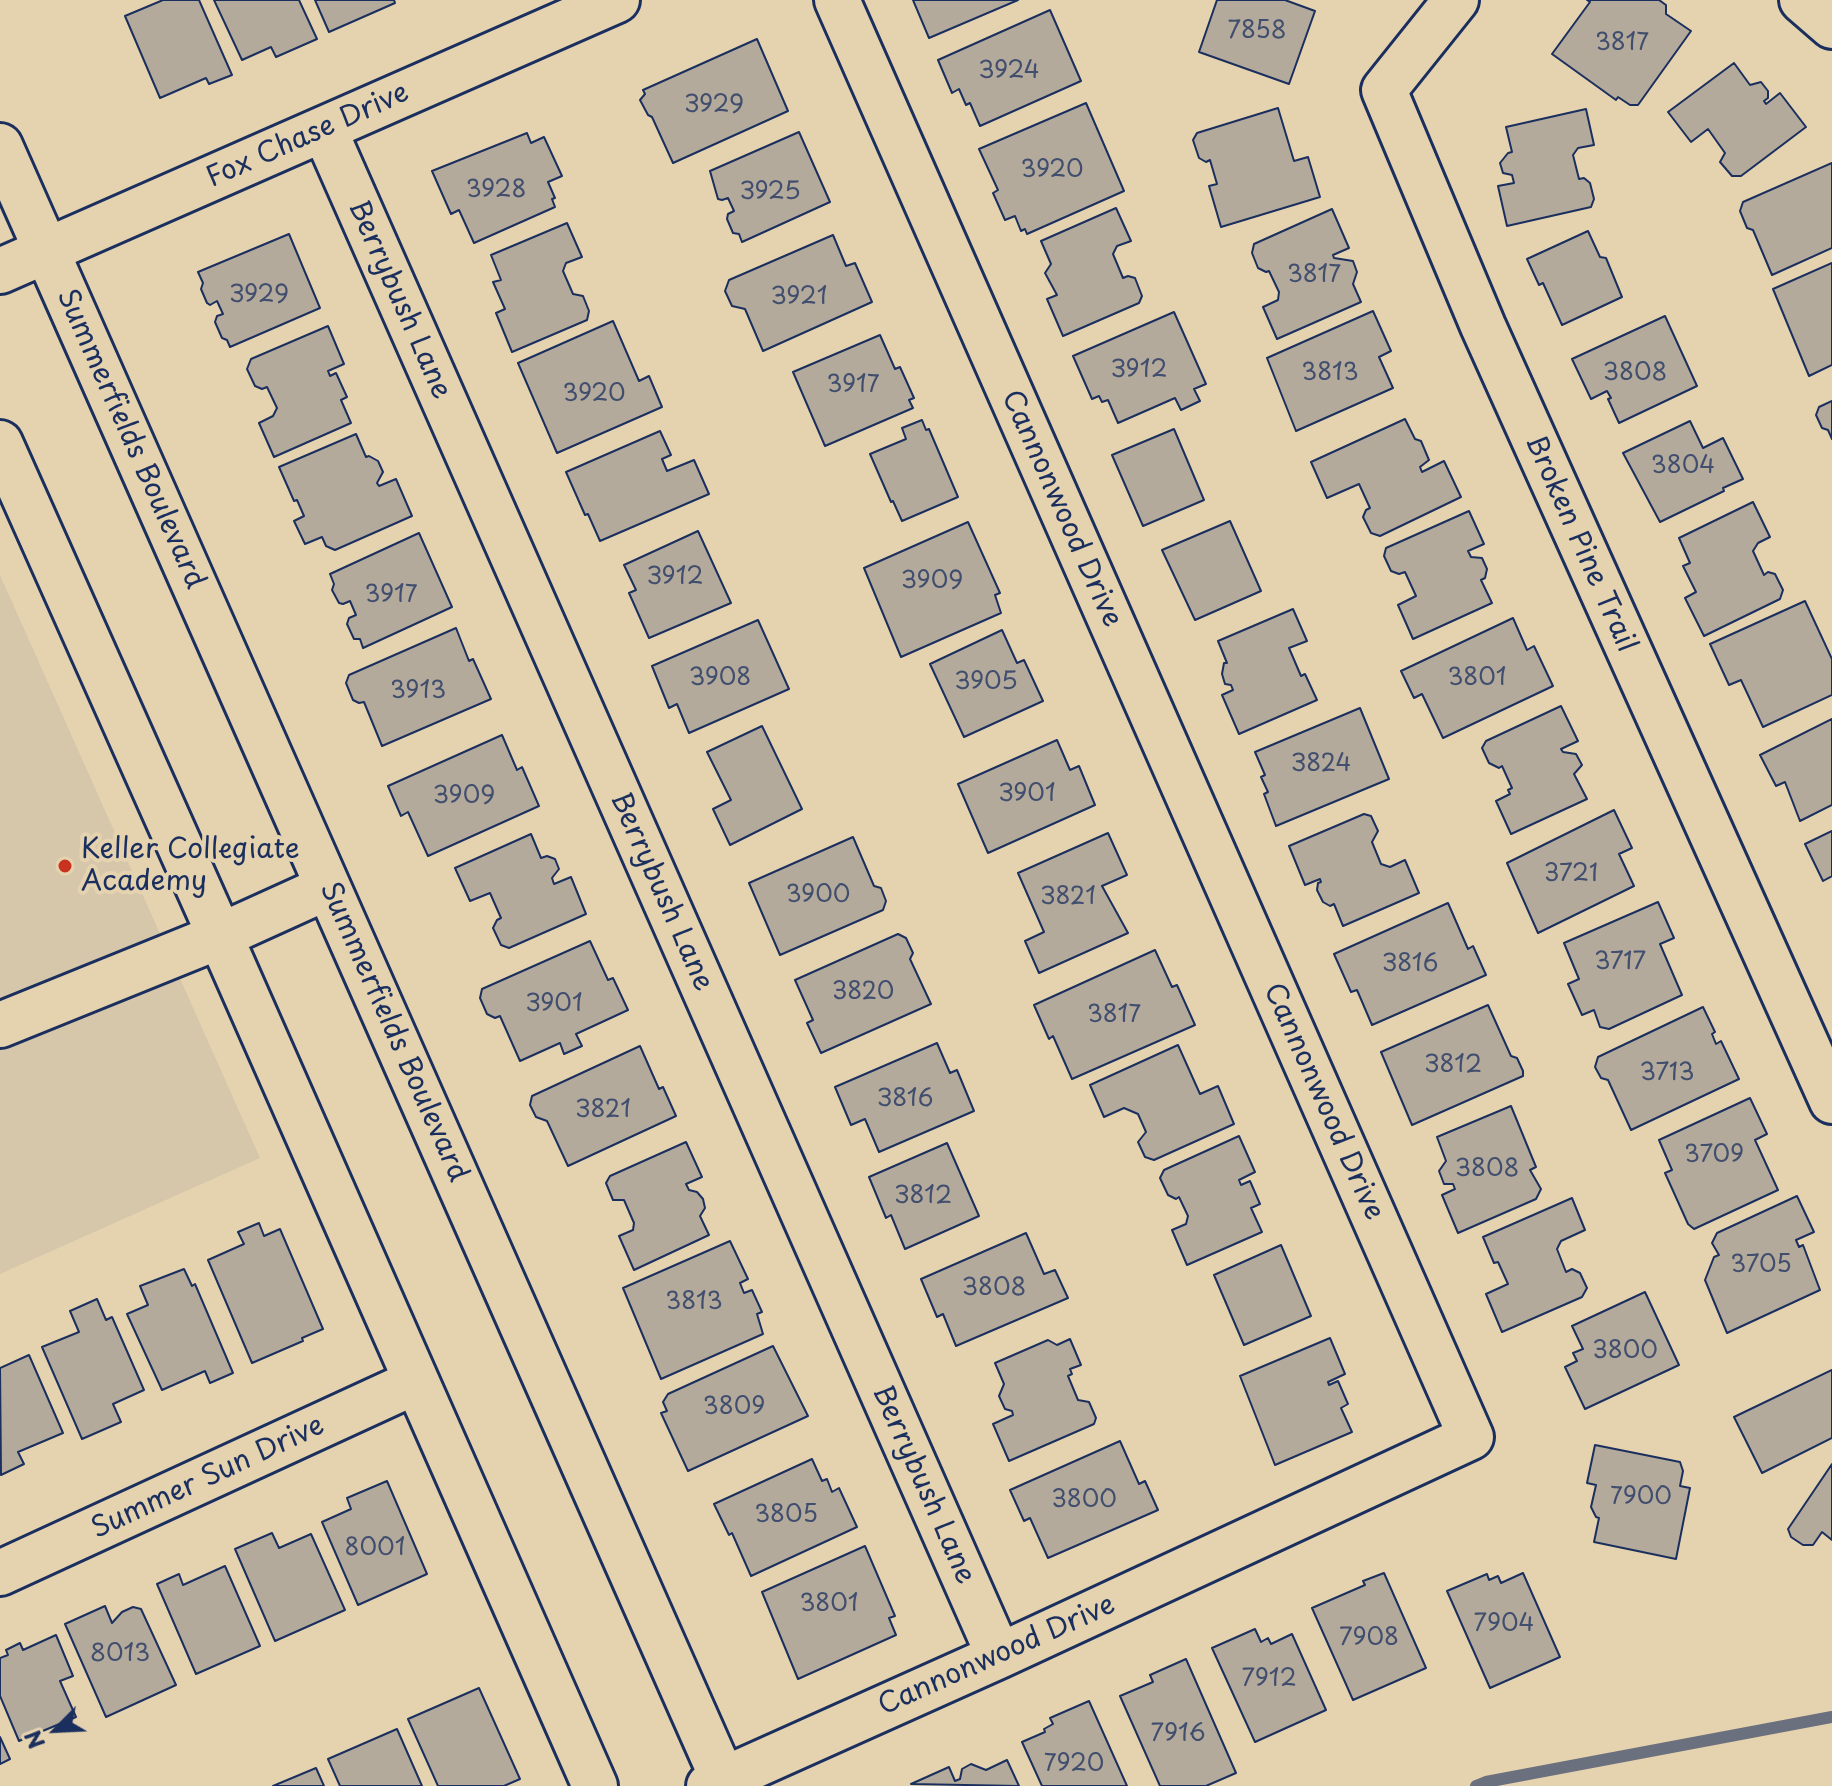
<!DOCTYPE html>
<style>
body{margin:0}
#map{position:relative;width:1832px;height:1786px;overflow:hidden;background:#e5d3b0;font-family:"Playpen Sans",sans-serif}
canvas{display:block}
.north{position:absolute;left:16px;top:1690px;width:80px;height:80px;-webkit-text-stroke:6px #e5d3b0;paint-order:stroke;rotate:246deg;font-size:22px;font-weight:700;line-height:32px;text-align:center;color:#1b2f5e}
.north::after{content:'';display:block;margin:auto;width:28px;height:36px;background:#1b2f5e;clip-path:polygon(50% 0,100% 100%,50% 72%,0 100%)}
</style>
<div id="map">
<canvas width="1832" height="1786"></canvas>
<div class="north">N</div>
</div>
<script>
const ctx = document.querySelector('canvas').getContext('2d');
ctx.lineJoin = 'round';
function paint(path, color) {
  ctx.fillStyle = color;
  ctx.fill(path, 'evenodd');
}
function toPath(rows) {
  const path = new Path2D();
  for (const r of rows) {
    path.moveTo(r[0], r[1]);
    for (let i = 2; i < r.length; i += 2) path.lineTo(r[i], r[i + 1]);
  }
  return path;
}
function stroke(path, color, width, dash) {
  ctx.strokeStyle = color;
  ctx.lineWidth = width;
  ctx.lineCap = dash ? 'butt' : 'round';
  ctx.setLineDash(dash || []);
  ctx.stroke(path);
}
function label(font, color, halo, rows, align = 'center') {
  ctx.font = font + ' "Playpen Sans",sans-serif';
  ctx.lineWidth = 8;
  ctx.setLineDash([]);
  ctx.textBaseline = 'middle';
  ctx.strokeStyle = halo;
  ctx.fillStyle = color;
  for (const [text, x, y, turn = 0] of rows) {
    ctx.save();
    ctx.translate(x, y);
    ctx.rotate((+turn || 0) * Math.PI / 180);
    ctx.textAlign = isNaN(turn) ? turn : align;
    if (halo) ctx.strokeText(text, 0, 0);
    ctx.fillText(text, 0, 0);
    ctx.restore();
  }
}
paint(toPath([
 [0,575,260,1158,0,1274]
]), '#d6c7aa');
stroke(toPath([
 [1476,1786,1486,1782,1832,1717]
]), '#6b707e', 12);
const building = toPath([
 [163,0,199,0,232,75,209,84,206,78,160,98,125,16,163,0],
 [214,0,299,0,317,39,276,57,271,47,242,60,214,0],
 [315,0,394,0,395,3,329,32,315,0],
 [913,0,1018,0,929,38,913,0],
 [1217,0,1285,0,1315,11,1289,84,1199,52,1217,0],
 [1587,0,1659,0,1666,5,1666,14,1691,31,1638,105,1630,105,1618,97,1616,100,1552,54,1590,2,1587,0],
 [1050,10,1081,81,980,126,970,103,966,105,959,89,952,93,938,60,1050,10],
 [757,39,788,111,673,163,652,117,648,115,640,100,645,94,643,90,757,39],
 [1734,63,1750,85,1761,82,1768,91,1768,98,1764,101,1766,104,1780,93,1806,127,1741,176,1732,176,1720,162,1725,153,1708,129,1691,142,1668,112,1734,63],
 [1086,103,1124,191,1027,234,1025,229,1021,231,1015,216,1005,220,993,193,998,190,979,149,1086,103],
 [1278,108,1294,161,1308,157,1320,197,1221,227,1209,186,1217,184,1210,160,1206,162,1199,158,1193,140,1197,133,1278,108],
 [1586,109,1594,145,1578,148,1573,155,1579,179,1584,178,1590,183,1594,199,1591,207,1507,226,1498,186,1514,183,1512,175,1503,173,1500,163,1508,153,1512,152,1506,127,1586,109],
 [799,132,830,202,742,242,739,234,733,233,727,219,728,214,734,211,728,198,722,200,718,199,710,171,799,132],
 [527,133,531,143,544,137,562,176,548,182,555,198,552,199,555,207,474,243,459,210,451,214,432,171,527,133],
 [1832,163,1832,248,1772,275,1753,230,1747,228,1740,211,1743,202,1832,163],
 [1116,208,1131,241,1117,246,1113,254,1123,278,1128,276,1135,278,1142,296,1139,303,1063,336,1047,299,1057,295,1045,273,1051,264,1041,241,1116,208],
 [1332,209,1349,248,1333,255,1334,258,1353,261,1357,272,1353,284,1361,302,1277,339,1263,307,1278,300,1279,292,1269,271,1266,272,1258,268,1252,253,1254,244,1332,209],
 [567,223,582,257,566,263,563,271,573,294,583,296,589,311,587,320,512,352,496,313,505,309,493,282,501,280,491,255,567,223],
 [1588,231,1600,257,1606,258,1622,297,1562,325,1543,283,1539,285,1527,259,1588,231],
 [289,234,320,308,230,347,227,340,222,338,215,322,217,316,223,314,217,301,210,305,207,303,201,289,203,283,198,272,289,234],
 [833,235,846,266,855,263,872,302,763,351,745,309,732,306,725,291,729,280,833,235],
 [1832,263,1832,365,1809,376,1773,289,1832,263],
 [1373,311,1391,351,1379,357,1393,388,1296,431,1267,358,1373,311],
 [1174,312,1206,384,1194,389,1200,401,1181,410,1175,398,1118,423,1108,400,1102,402,1099,396,1092,399,1073,356,1174,312],
 [1665,316,1697,386,1619,423,1608,399,1611,398,1607,391,1591,399,1572,359,1665,316],
 [613,321,639,381,649,376,662,407,557,453,518,363,613,321],
 [328,326,344,364,328,371,330,376,336,373,347,397,341,400,351,423,274,457,259,423,273,416,277,408,267,387,262,389,255,386,247,369,251,359,328,326],
 [880,335,895,369,900,367,914,398,909,400,913,408,825,446,793,372,880,335],
 [1832,401,1832,439,1828,430,1822,428,1816,415,1819,407,1832,401],
 [1405,419,1415,439,1421,441,1429,460,1420,467,1422,472,1444,461,1461,497,1380,536,1371,533,1363,517,1366,510,1370,508,1359,484,1327,498,1311,462,1405,419],
 [922,420,926,430,929,429,958,497,902,521,893,501,891,502,870,454,906,439,902,428,922,420],
 [1690,421,1703,448,1723,438,1743,479,1723,488,1724,491,1660,522,1623,453,1690,421],
 [1174,429,1204,500,1143,526,1112,455,1174,429],
 [660,431,671,455,662,459,667,471,694,460,709,494,600,541,588,514,585,515,566,472,660,431],
 [356,434,366,457,369,456,378,461,383,472,377,483,379,486,396,479,412,516,335,550,326,546,322,537,305,544,294,521,304,516,297,500,294,501,279,467,356,434],
 [1753,502,1770,537,1758,543,1753,551,1764,575,1768,572,1775,574,1783,590,1780,599,1704,636,1685,598,1696,592,1683,566,1690,563,1679,538,1753,502],
 [1469,511,1484,544,1468,551,1471,557,1482,558,1487,569,1485,578,1481,580,1492,603,1413,639,1398,605,1416,596,1405,572,1399,574,1391,571,1384,556,1386,548,1469,511],
 [1230,521,1261,591,1195,620,1162,550,1230,521],
 [968,522,1000,593,995,595,1001,613,901,657,864,568,968,522],
 [698,531,731,603,649,638,629,593,636,590,624,565,698,531],
 [419,533,452,607,363,648,360,639,354,639,347,624,349,618,356,615,350,601,343,604,339,603,332,590,334,584,330,574,419,533],
 [1805,601,1832,659,1832,695,1763,727,1741,680,1729,685,1710,644,1805,601],
 [1293,609,1307,641,1289,648,1301,676,1305,674,1317,700,1239,734,1222,695,1233,690,1231,685,1225,684,1222,674,1224,663,1227,663,1218,641,1293,609],
 [1513,618,1527,650,1534,646,1553,686,1443,738,1422,694,1414,698,1401,671,1513,618],
 [758,620,789,689,689,733,677,704,669,708,652,666,758,620],
 [456,628,469,661,473,659,491,699,382,746,364,702,359,703,353,700,346,683,349,675,456,628],
 [1002,630,1017,663,1024,660,1043,701,964,737,930,664,1002,630],
 [1561,706,1578,741,1561,749,1563,752,1576,754,1582,765,1574,774,1587,799,1511,834,1496,801,1510,794,1508,790,1512,788,1502,766,1499,768,1489,763,1482,748,1486,741,1561,706],
 [1360,708,1389,779,1276,826,1264,794,1268,792,1261,777,1265,775,1255,752,1360,708],
 [1832,719,1832,805,1800,821,1785,782,1776,786,1760,755,1832,719],
 [762,726,802,809,730,845,713,809,731,800,707,752,762,726],
 [502,735,517,770,522,767,539,806,428,856,408,812,401,816,388,786,502,735],
 [1057,740,1070,770,1079,766,1095,805,988,853,958,784,1057,740],
 [1614,810,1632,848,1619,854,1634,886,1538,933,1507,863,1614,810],
 [1364,814,1371,816,1378,831,1372,842,1381,864,1390,867,1405,860,1419,893,1343,926,1334,904,1330,906,1323,902,1317,890,1318,883,1321,882,1320,879,1305,885,1289,846,1364,814],
 [1832,831,1832,876,1823,881,1805,844,1832,831],
 [1108,833,1127,875,1102,886,1128,933,1039,973,1025,941,1044,932,1018,873,1108,833],
 [531,834,541,858,547,856,555,859,559,869,552,878,554,884,571,877,586,914,509,948,501,945,493,928,497,920,501,918,490,893,470,901,455,868,531,834],
 [853,837,874,886,881,888,886,901,883,910,780,955,749,883,853,837],
 [1658,902,1674,938,1660,944,1682,995,1609,1029,1600,1027,1594,1010,1582,1015,1568,984,1579,979,1564,943,1658,902],
 [1448,903,1468,949,1473,946,1486,975,1372,1025,1357,990,1351,992,1334,954,1448,903],
 [898,934,906,938,913,953,910,959,931,1004,821,1053,807,1023,813,1020,795,980,898,934],
 [590,941,608,980,613,978,628,1010,576,1034,582,1046,564,1054,560,1043,520,1061,500,1016,495,1018,487,1014,480,998,482,989,590,941],
 [1155,950,1172,987,1177,985,1195,1025,1072,1079,1053,1036,1049,1039,1034,1005,1155,950],
 [1488,1005,1511,1056,1517,1058,1523,1071,1523,1076,1412,1125,1381,1052,1488,1005],
 [1703,1007,1715,1032,1712,1034,1716,1044,1721,1041,1739,1079,1631,1130,1608,1080,1601,1078,1595,1067,1598,1057,1703,1007],
 [937,1043,950,1073,957,1070,974,1111,879,1152,865,1119,851,1125,835,1087,937,1043],
 [1178,1045,1200,1094,1218,1086,1234,1124,1154,1160,1145,1157,1138,1142,1146,1132,1138,1114,1124,1108,1104,1117,1090,1085,1178,1045],
 [640,1046,659,1089,663,1087,676,1116,568,1166,547,1121,536,1117,530,1105,532,1096,640,1046],
 [1750,1098,1767,1134,1755,1140,1778,1190,1694,1229,1688,1224,1665,1173,1672,1170,1659,1140,1750,1098],
 [1511,1106,1536,1167,1530,1170,1541,1189,1536,1199,1458,1233,1442,1195,1455,1189,1453,1184,1444,1184,1439,1171,1446,1161,1437,1137,1511,1106],
 [1239,1136,1255,1172,1239,1180,1241,1185,1250,1181,1260,1204,1251,1208,1262,1232,1187,1265,1172,1230,1186,1224,1188,1216,1179,1197,1176,1199,1168,1195,1160,1178,1164,1170,1239,1136],
 [686,1142,702,1177,686,1184,689,1190,697,1192,703,1199,705,1208,700,1216,709,1235,634,1270,619,1236,633,1230,634,1223,624,1200,613,1200,606,1183,610,1176,686,1142],
 [947,1143,979,1216,905,1249,891,1215,886,1218,869,1177,947,1143],
 [1797,1196,1814,1232,1796,1240,1799,1247,1803,1245,1820,1290,1727,1333,1705,1280,1714,1257,1719,1255,1712,1243,1717,1233,1797,1196],
 [1572,1198,1585,1230,1561,1241,1557,1249,1566,1272,1572,1269,1580,1273,1587,1288,1582,1297,1502,1332,1486,1294,1508,1284,1498,1262,1494,1263,1483,1237,1572,1198],
 [259,1223,264,1236,280,1229,323,1329,302,1338,303,1341,252,1363,208,1260,244,1244,238,1232,259,1223],
 [1026,1233,1044,1274,1055,1270,1068,1298,956,1346,943,1314,937,1317,921,1279,1026,1233],
 [730,1241,748,1279,740,1283,744,1293,752,1290,762,1312,757,1314,763,1334,661,1379,623,1288,730,1241],
 [1281,1245,1311,1316,1244,1345,1214,1275,1281,1245],
 [184,1269,192,1286,195,1284,233,1373,210,1383,205,1371,162,1390,127,1314,148,1305,140,1286,184,1269],
 [1645,1292,1679,1365,1585,1409,1565,1367,1577,1361,1573,1353,1583,1349,1572,1326,1645,1292],
 [97,1299,106,1320,112,1317,144,1390,113,1404,121,1422,82,1439,42,1347,79,1332,70,1311,97,1299],
 [1330,1338,1345,1374,1328,1382,1329,1385,1338,1381,1348,1404,1341,1408,1352,1432,1275,1465,1240,1376,1330,1338],
 [1070,1339,1081,1365,1070,1369,1072,1374,1068,1376,1078,1400,1089,1402,1096,1418,1094,1424,1009,1461,993,1424,1013,1415,1012,1411,1005,1409,999,1396,1004,1384,995,1363,1048,1340,1057,1345,1070,1339],
 [773,1346,808,1416,688,1471,661,1413,667,1411,663,1402,668,1394,773,1346],
 [29,1355,63,1433,18,1452,24,1464,1,1475,0,1368,29,1355],
 [1832,1370,1832,1438,1762,1473,1734,1417,1832,1370],
 [1120,1441,1139,1484,1145,1481,1158,1510,1048,1558,1030,1518,1024,1521,1010,1490,1120,1441],
 [1595,1445,1680,1462,1683,1471,1680,1486,1690,1488,1676,1559,1594,1542,1599,1518,1596,1517,1591,1507,1596,1485,1587,1483,1595,1445],
 [812,1459,822,1481,827,1479,832,1492,839,1488,857,1527,751,1576,732,1533,729,1535,714,1504,812,1459],
 [1832,1464,1832,1540,1822,1532,1813,1545,1803,1545,1791,1537,1788,1529,1832,1464],
 [387,1481,427,1574,358,1605,322,1522,351,1509,347,1498,387,1481],
 [272,1533,279,1548,311,1534,345,1610,275,1641,235,1549,272,1533],
 [865,1546,895,1616,889,1618,896,1635,798,1679,762,1592,865,1546],
 [225,1566,260,1646,196,1674,157,1584,179,1574,183,1585,225,1566],
 [1384,1573,1426,1668,1353,1700,1312,1608,1365,1585,1363,1581,1384,1573],
 [1523,1573,1560,1657,1490,1688,1447,1591,1487,1574,1489,1580,1498,1576,1501,1583,1523,1573],
 [105,1606,112,1623,122,1612,133,1607,141,1609,176,1685,106,1717,65,1624,105,1606],
 [1255,1629,1261,1642,1268,1638,1271,1644,1292,1634,1326,1710,1255,1742,1212,1648,1255,1629],
 [56,1635,73,1676,60,1681,76,1717,19,1741,0,1696,0,1658,8,1655,6,1650,20,1643,23,1650,56,1635],
 [1186,1659,1236,1773,1206,1786,1160,1786,1120,1696,1153,1682,1150,1675,1186,1659],
 [479,1688,520,1779,504,1786,438,1786,408,1719,479,1688],
 [1089,1701,1127,1786,1042,1786,1022,1742,1045,1732,1044,1729,1053,1724,1050,1718,1089,1701],
 [397,1729,422,1786,340,1786,328,1759,397,1729],
 [0,1737,10,1759,0,1764,0,1737],
 [1007,1760,1019,1786,911,1784,949,1767,955,1781,960,1779,962,1769,971,1764,986,1770,1007,1760],
 [316,1768,324,1786,273,1786,316,1768]
]);
paint(building, '#b3aa9c');
stroke(building, '#1b2f5e', 2);
const minor = toPath([
 [1456,0,1384,90,1483,326,1832,1101],
 [1802,0,1832,26],
 [324,129,999,1656],
 [0,146,726,1786],
 [0,271,617,0],
 [0,443,220,936,595,1786],
 [0,1025,220,936,328,887],
 [0,1573,415,1382],
 [709,1786,999,1656,1471,1437,837,0]
]);
stroke(minor, '#1b2f5e', 50);
stroke(minor, '#e5d3b0', 44);
for (const [x, y, r, color] of [
 [65,866,8,"#c8321e"]
]) {
  const dot = new Path2D();
  dot.arc(x, y, r, 0, 2 * Math.PI);
  ctx.fillStyle = color;
  ctx.fill(dot);
  stroke(dot, '#e5d3b0', 3);
}
label('24px', '#414e6e', null, [
 ["7858",1257,31],
 ["3817",1622,43],
 ["3924",1009,71],
 ["3929",714,105],
 ["3920",1052,170],
 ["3928",496,190],
 ["3925",770,192],
 ["3817",1314,275],
 ["3929",259,295],
 ["3921",799,297],
 ["3912",1139,370],
 ["3813",1330,373],
 ["3808",1635,373],
 ["3917",853,385],
 ["3920",594,394],
 ["3804",1683,466],
 ["3912",675,577],
 ["3909",932,581],
 ["3917",391,595],
 ["3908",720,678],
 ["3801",1477,678],
 ["3905",986,682],
 ["3913",418,691],
 ["3824",1321,764],
 ["3901",1027,794],
 ["3909",464,796],
 ["3721",1571,874],
 ["3900",818,895],
 ["3821",1068,897],
 ["3717",1620,962],
 ["3816",1410,964],
 ["3820",863,992],
 ["3901",554,1004],
 ["3817",1114,1015],
 ["3812",1453,1065],
 ["3713",1667,1073],
 ["3816",905,1099],
 ["3821",603,1110],
 ["3709",1714,1155],
 ["3808",1487,1169],
 ["3812",923,1196],
 ["3705",1761,1265],
 ["3808",994,1288],
 ["3813",694,1302],
 ["3800",1625,1351],
 ["3809",734,1407],
 ["7900",1641,1497],
 ["3800",1084,1500],
 ["3805",786,1515],
 ["8001",375,1548],
 ["3801",829,1604],
 ["7904",1504,1624],
 ["7908",1369,1638],
 ["8013",120,1654],
 ["7912",1269,1679],
 ["7916",1178,1734],
 ["7920",1074,1764]
]);
label('28px', '#1b2f5e', '#e5d3b0', [
 ["Fox Chase Drive",308,136,-24],
 ["Berrybush Lane",399,300,66],
 ["Summerfields Boulevard",130,439,66],
 ["Cannonwood Drive",1061,509,66],
 ["Broken Pine Trail",1580,544,66],
 ["Berrybush Lane",661,892,66],
 ["Summerfields Boulevard",393,1032,66],
 ["Cannonwood Drive",1323,1102,66],
 ["Summer Sun Drive",208,1478,-25],
 ["Berrybush Lane",923,1485,66],
 ["Cannonwood Drive",997,1656,-24]
]);
label('28px', '#1b2f5e', '#e5d3b0', [
 ["Keller Collegiate",81,850],
 ["Academy",81,882]
], 'left');
</script>
